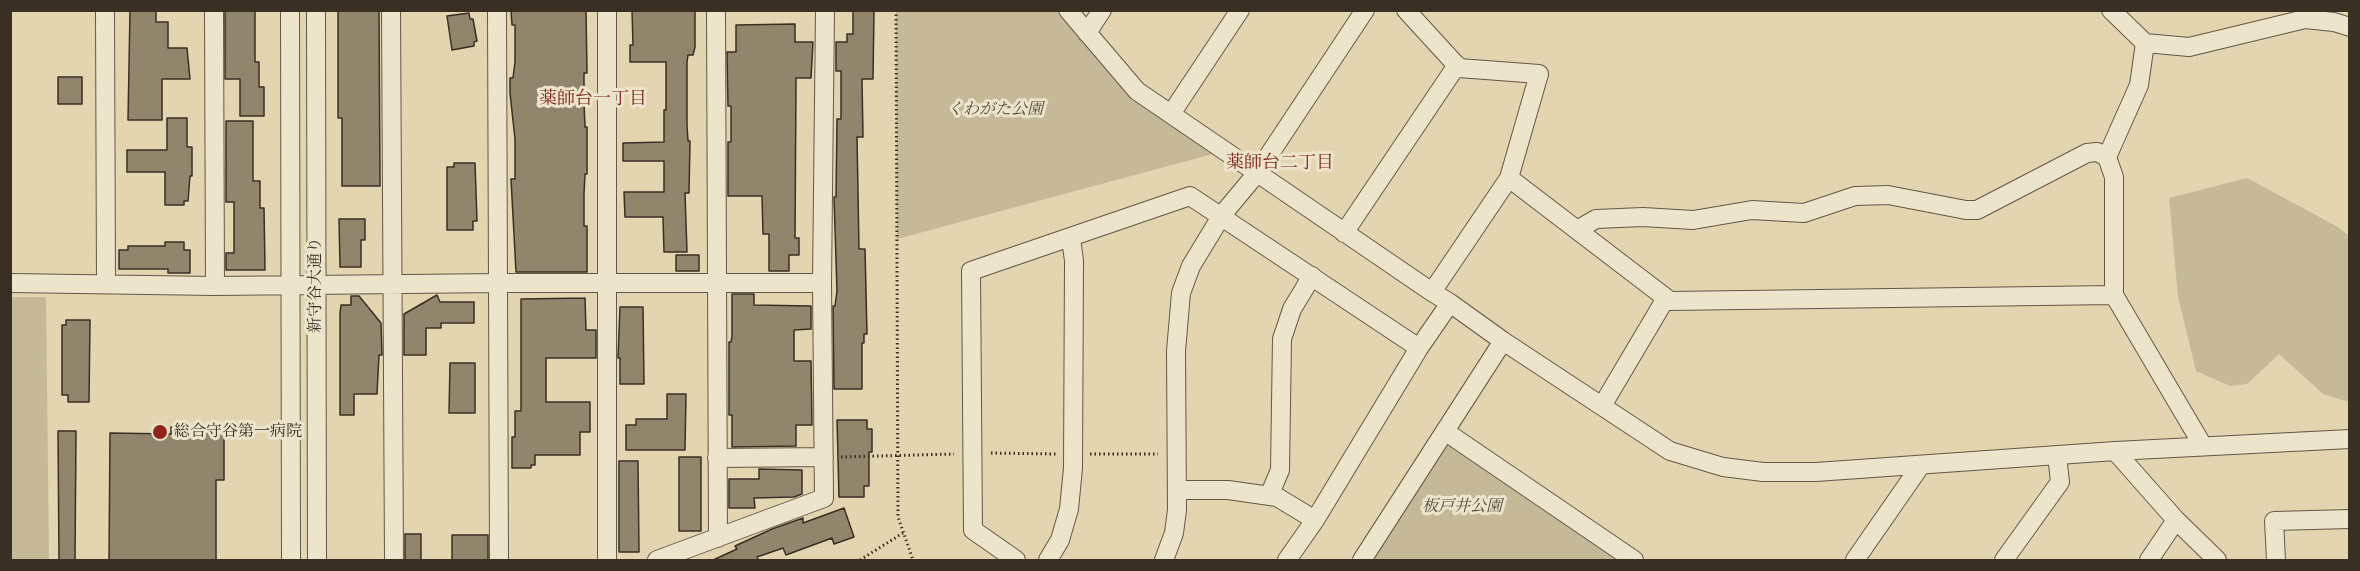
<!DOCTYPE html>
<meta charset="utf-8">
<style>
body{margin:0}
#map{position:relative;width:2360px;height:571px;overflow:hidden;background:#e2d5af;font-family:"Old Standard TT",serif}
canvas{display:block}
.frame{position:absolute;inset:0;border:12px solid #3a2f23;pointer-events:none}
</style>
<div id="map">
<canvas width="2360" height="571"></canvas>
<div class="frame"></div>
</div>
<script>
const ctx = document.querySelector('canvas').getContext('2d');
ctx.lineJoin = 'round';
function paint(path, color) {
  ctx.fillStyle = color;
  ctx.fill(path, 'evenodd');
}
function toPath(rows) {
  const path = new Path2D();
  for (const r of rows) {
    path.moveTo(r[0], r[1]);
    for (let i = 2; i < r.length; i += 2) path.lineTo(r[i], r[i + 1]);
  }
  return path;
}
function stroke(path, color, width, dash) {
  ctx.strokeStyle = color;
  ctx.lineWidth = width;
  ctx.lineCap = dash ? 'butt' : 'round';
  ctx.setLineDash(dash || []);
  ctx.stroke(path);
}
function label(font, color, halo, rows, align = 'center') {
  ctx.font = font + ' "Old Standard TT","Noto Serif JP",serif';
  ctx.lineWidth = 6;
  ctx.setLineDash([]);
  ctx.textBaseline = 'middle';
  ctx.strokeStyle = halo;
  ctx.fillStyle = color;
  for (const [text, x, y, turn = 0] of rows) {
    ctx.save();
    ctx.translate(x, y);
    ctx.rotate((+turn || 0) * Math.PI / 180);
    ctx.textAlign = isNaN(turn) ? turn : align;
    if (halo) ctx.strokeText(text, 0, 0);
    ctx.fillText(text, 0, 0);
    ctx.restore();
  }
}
paint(toPath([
 [896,11,1068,11,1137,91,1224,151,897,239],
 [2247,178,2338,227,2349,236,2349,402,2323,394,2279,354,2247,384,2230,386,2196,371,2178,297,2169,198],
 [11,297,46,297,49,560,11,560],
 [1446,432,1634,560,1362,560]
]), '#c5b997');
const building = toPath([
 [130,10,156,10,156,22,168,22,168,48,187,48,190,79,162,79,162,120,128,120,130,10],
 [379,10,380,186,342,186,342,118,338,118,338,11,379,10],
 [511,10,586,10,587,73,584,73,584,103,585,127,587,127,587,174,585,174,584,194,584,226,587,226,587,272,516,272,511,179,515,179,515,139,510,93,510,78,513,78,515,62,515,25,512,25,511,10],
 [632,10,695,10,695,47,693,55,688,55,687,62,687,125,688,141,690,141,689,193,685,193,687,252,664,252,663,217,625,217,624,192,664,192,664,161,623,161,623,143,664,142,664,110,666,110,666,62,630,62,630,45,633,45,632,10],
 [853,10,874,10,873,79,862,79,863,137,857,137,859,249,865,249,867,334,864,334,864,343,862,343,862,389,834,389,833,306,835,306,837,291,834,197,836,197,837,119,841,119,841,71,836,71,836,42,847,42,847,34,853,34,853,10],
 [225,11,255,11,255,62,259,62,259,87,264,87,264,116,240,116,240,79,225,79,225,11],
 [469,13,470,19,473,19,477,41,474,42,474,46,452,50,447,16,469,13],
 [795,24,795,42,813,42,811,78,796,78,795,238,799,238,799,255,789,255,789,271,769,271,769,234,763,234,762,196,728,196,728,142,731,142,731,106,728,106,727,52,736,52,736,25,795,24],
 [58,77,82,77,82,104,58,104,58,77],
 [167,118,187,118,187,147,192,147,192,176,190,176,188,201,184,201,184,205,165,205,165,172,127,172,127,150,167,150,167,118],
 [226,121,253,121,253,181,260,181,260,208,264,208,265,270,226,270,226,253,234,253,234,202,226,202,226,121],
 [454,163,475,163,477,221,473,221,473,230,447,230,447,167,454,167,454,163],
 [339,219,365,219,365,240,361,240,361,267,340,267,339,219],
 [165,242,184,242,184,250,190,250,190,273,168,273,168,269,119,269,119,250,128,250,128,246,165,246,165,242],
 [676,255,699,255,699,271,676,271,676,255],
 [732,294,754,294,754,305,811,306,811,329,794,330,794,361,811,361,812,425,796,425,796,446,732,447,732,415,729,415,729,342,731,342,732,336,732,294],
 [437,295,440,302,474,302,474,323,441,323,441,328,426,328,426,355,404,355,404,314,437,295],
 [351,296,359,296,381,323,382,355,379,355,377,394,354,394,354,415,340,415,340,313,341,305,351,305,351,296],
 [585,298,586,330,596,330,596,358,546,358,546,402,590,402,590,432,580,432,580,455,535,455,535,465,531,465,531,468,512,468,512,437,515,437,515,411,521,411,521,299,585,298],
 [620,307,643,307,644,384,620,384,620,358,618,358,620,307],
 [66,320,90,320,89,402,68,402,68,395,62,395,62,325,66,325,66,320],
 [450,363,475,363,475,413,449,413,450,363],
 [667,394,686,394,685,450,626,450,626,425,636,425,636,419,667,419,667,394],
 [837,420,867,420,867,429,872,429,872,452,869,452,869,486,864,486,864,497,839,497,837,420],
 [171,427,224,428,224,480,216,480,216,561,109,561,110,433,171,434,171,427],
 [58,431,76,431,75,561,59,561,58,431],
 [679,457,701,457,701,531,679,531,679,457],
 [619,461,638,461,639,552,619,552,619,461],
 [759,469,802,470,802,494,794,497,754,498,755,508,729,508,729,479,759,479,759,469],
 [844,508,854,537,834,544,832,538,786,555,783,548,757,557,759,561,711,561,737,549,735,546,772,529,803,518,803,523,844,508],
 [405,534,421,534,421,561,405,561,405,534],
 [452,535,488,535,488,561,452,561,452,535]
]);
paint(building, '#91856c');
stroke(building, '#3a2f23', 1.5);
const minor = toPath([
 [105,10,106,284],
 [214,10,215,286],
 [290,10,291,560],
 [316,10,317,560],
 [391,10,394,560],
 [497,10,499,560],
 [716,10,718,538],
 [1068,10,1137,91,1432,292,1450,303,1503,341,1670,451,1723,467,1763,472,1816,472,2115,451,2350,439],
 [1406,10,1459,68,1539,74,1509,178,1432,292],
 [2111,10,2145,43,2189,47,2305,19,2334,22,2350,27],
 [1087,33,1102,10],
 [1171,114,1240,10],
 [2107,157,2139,85,2145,43],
 [1509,178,1670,301,2114,295,2203,446],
 [1577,230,1596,219,1643,217,1693,220,1752,210,1804,213,1855,196,1888,195,1966,210,1977,210,2087,153,2097,152,2107,157,2114,177,2114,295],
 [1344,233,1457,65],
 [10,283,215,286,498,283,822,283],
 [1602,406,1666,298],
 [1446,432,1634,560],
 [2115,451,2176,520,2217,560],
 [717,458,824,457],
 [1177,490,1228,490,1277,497,1315,520],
 [1269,496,1280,470,1282,339,1292,309,1312,276],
 [607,560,607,10],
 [657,560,824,498,822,283,825,10],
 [1016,560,973,530,971,271,1190,196,1419,348],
 [1048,560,1060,540,1069,509,1073,468,1074,261,1071,238],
 [1164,560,1174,533,1177,510,1176,351,1181,293,1191,266,1222,215,1257,173,1365,10],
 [1287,560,1315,520,1419,348,1450,303],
 [1362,560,1503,341],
 [1855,560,1921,465],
 [2004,560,2060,482,2057,455],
 [2149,560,2176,520],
 [2276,560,2274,521,2350,519]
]);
stroke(minor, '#645846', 20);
stroke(toPath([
 [896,10,898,517,913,560],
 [991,453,1056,454],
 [1090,454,1158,454],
 [841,457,954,454],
 [860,560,903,533]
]), '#3a2f23', 3, [1.5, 3]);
stroke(minor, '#ece4cb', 18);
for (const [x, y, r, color] of [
 [160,432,8,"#8f2418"]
]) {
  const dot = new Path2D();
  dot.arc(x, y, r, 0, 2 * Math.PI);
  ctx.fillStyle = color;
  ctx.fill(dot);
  stroke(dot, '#ece4cb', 2);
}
label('italic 16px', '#564b3a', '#ece4cb', [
 ["くわがた公園",995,110],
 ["板戸井公園",1462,507]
]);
label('16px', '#3a2f23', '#ece4cb', [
 ["新守谷大通り",316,285,-90]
]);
label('16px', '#3a2f23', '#ece4cb', [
 ["総合守谷第一病院",174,432]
], 'left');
label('18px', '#7a1f14', '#ece4cb', [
 ["薬師台一丁目",593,99],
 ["薬師台二丁目",1280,163]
]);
</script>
